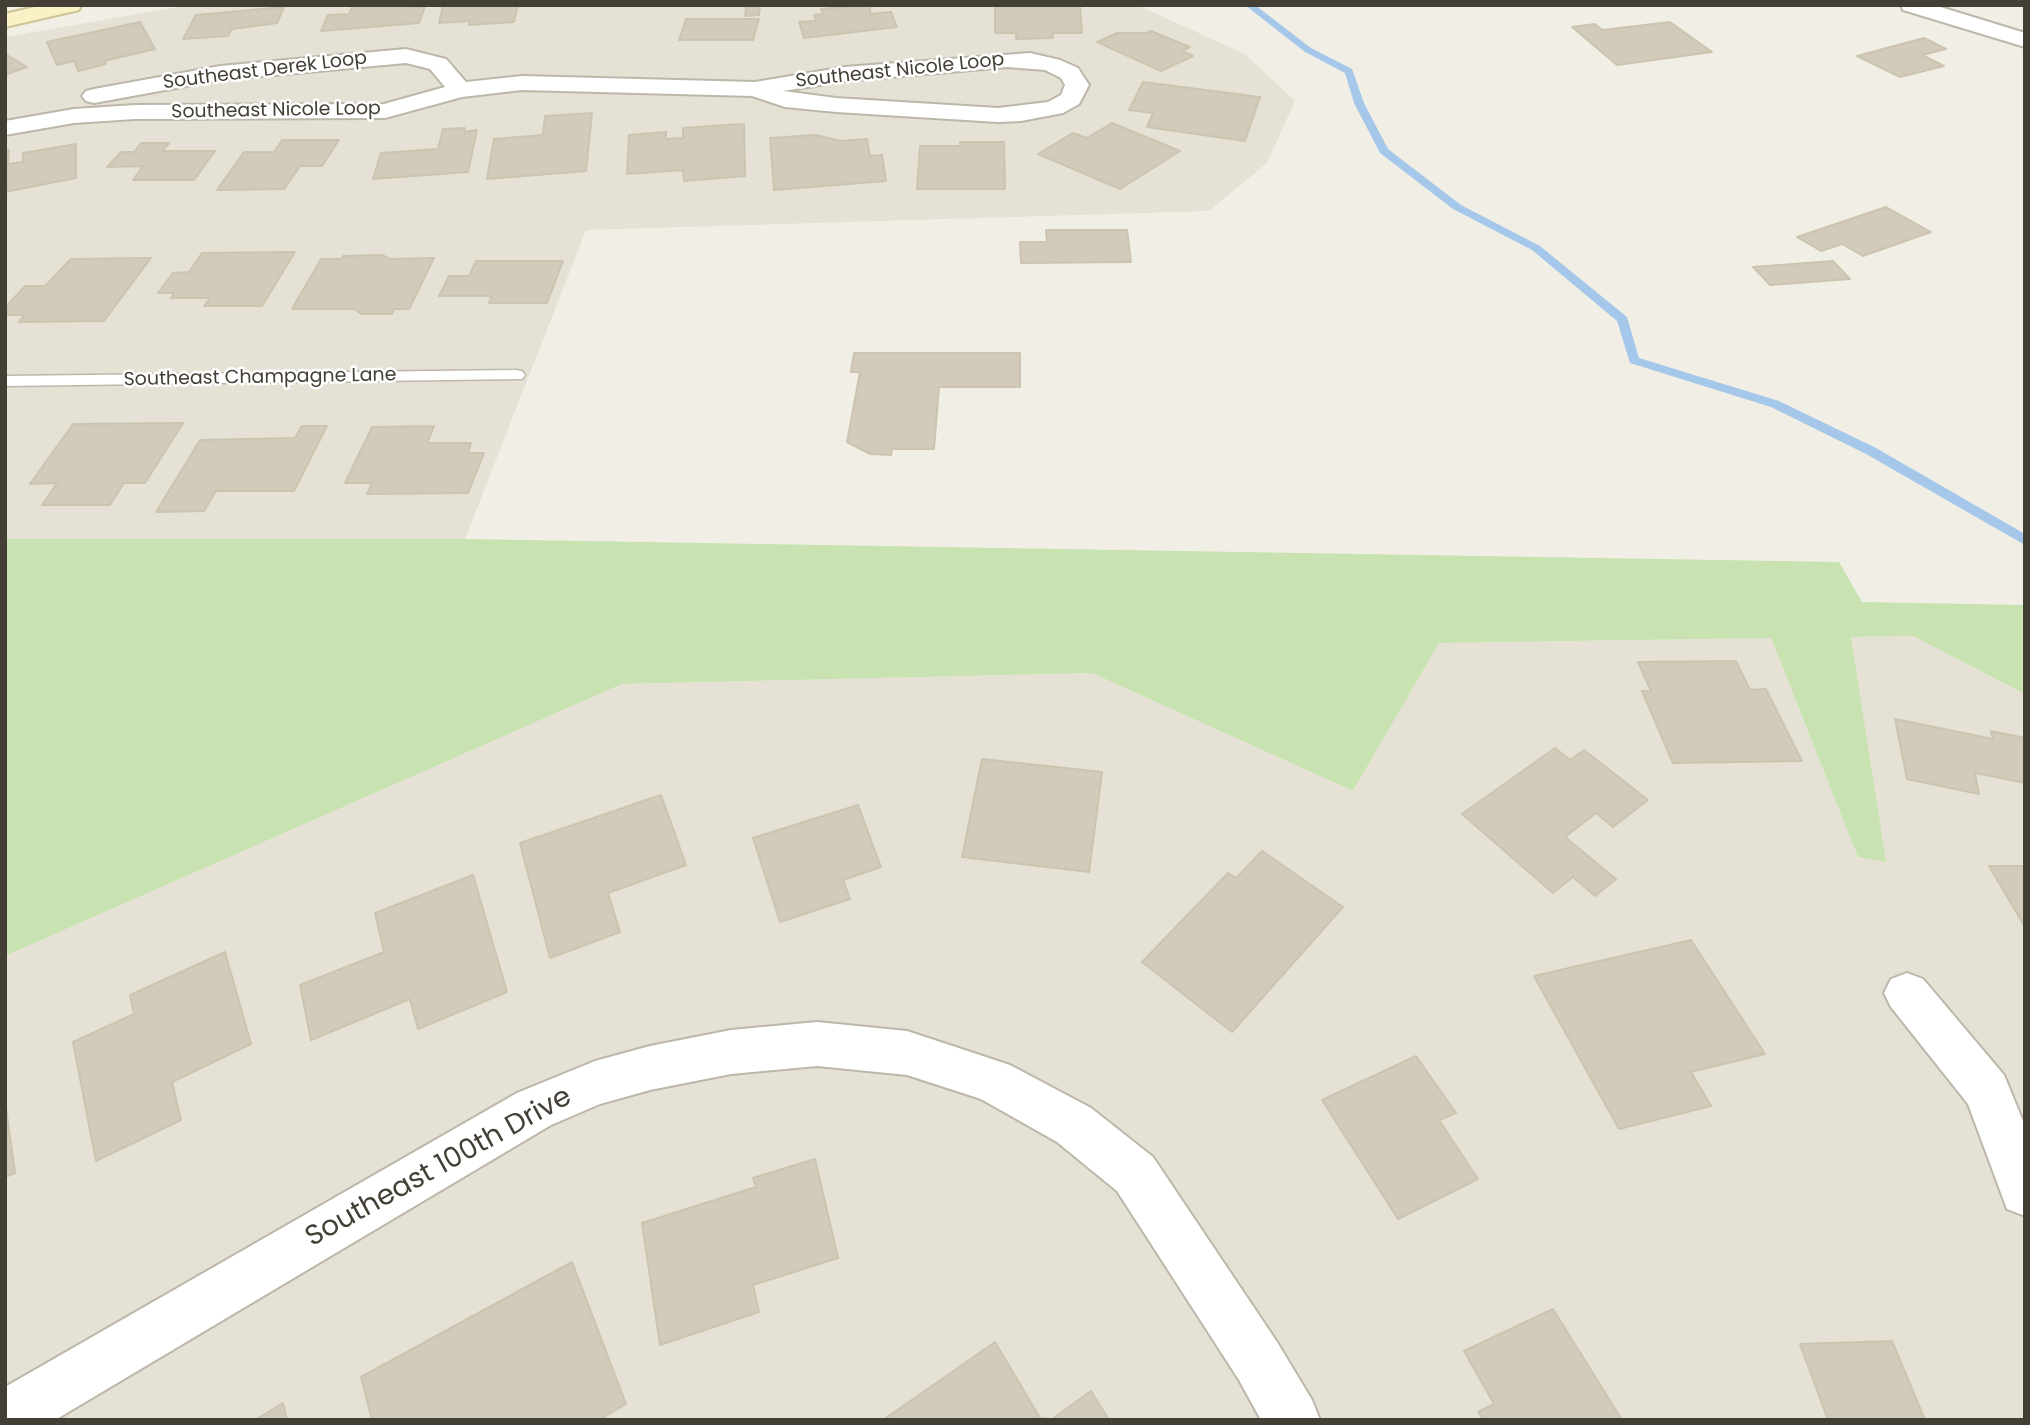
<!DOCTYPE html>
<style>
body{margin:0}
#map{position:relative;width:2030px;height:1425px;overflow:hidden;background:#f1efe5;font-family:Poppins,sans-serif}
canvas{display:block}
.frame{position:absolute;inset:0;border:7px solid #433f35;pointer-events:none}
</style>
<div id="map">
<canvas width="2030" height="1425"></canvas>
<div class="frame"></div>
</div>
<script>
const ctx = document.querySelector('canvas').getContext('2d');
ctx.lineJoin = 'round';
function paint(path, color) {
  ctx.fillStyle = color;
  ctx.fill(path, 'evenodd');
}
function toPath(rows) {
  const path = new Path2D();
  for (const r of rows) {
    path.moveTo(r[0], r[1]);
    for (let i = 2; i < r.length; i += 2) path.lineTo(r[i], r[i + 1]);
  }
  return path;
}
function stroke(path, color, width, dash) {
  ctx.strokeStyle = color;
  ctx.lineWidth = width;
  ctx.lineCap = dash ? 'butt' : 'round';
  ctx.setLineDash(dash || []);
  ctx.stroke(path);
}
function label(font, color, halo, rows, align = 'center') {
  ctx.font = font + ' Poppins,sans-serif';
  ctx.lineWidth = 5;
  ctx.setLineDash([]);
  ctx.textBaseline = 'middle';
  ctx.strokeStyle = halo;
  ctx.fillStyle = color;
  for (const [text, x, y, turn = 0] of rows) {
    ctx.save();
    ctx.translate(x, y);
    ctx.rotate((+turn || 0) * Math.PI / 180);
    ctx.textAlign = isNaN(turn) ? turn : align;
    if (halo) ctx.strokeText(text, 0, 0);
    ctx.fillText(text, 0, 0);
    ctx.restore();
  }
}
paint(toPath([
 [190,5,1137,5,1245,54,1295,101,1267,163,1209,211,586,230,465,539,5,539,5,37],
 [1913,636,2025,694,2025,1420,5,1420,5,956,622,684,1092,673,1353,791,1439,643,1771,638,1858,857,1885,861,1851,637]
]), '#e5e1d4');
paint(toPath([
 [5,539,465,539,1839,562,1862,602,2025,605,2025,694,1913,636,1851,637,1886,862,1858,857,1771,638,1439,643,1353,791,1092,673,622,684,5,956]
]), '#c8e3b1');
paint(toPath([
 [1245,5,1255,5,1311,48,1352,69,1364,103,1388,149,1461,205,1540,246,1627,317,1639,358,1779,401,1876,448,2025,534,2025,545,1866,454,1771,407,1630,363,1617,321,1532,250,1453,209,1380,153,1354,103,1345,73,1305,52,1245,5]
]), '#a5c8ea');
const building = toPath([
 [353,5,411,5,410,7,425,7,419,23,321,31,328,15,349,14,353,5],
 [518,5,514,22,469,25,470,21,439,23,443,6,518,5],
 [869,5,871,14,891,12,897,27,804,38,799,22,816,21,814,15,823,14,821,9,869,5],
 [995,5,1080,5,1082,33,1053,33,1053,38,1016,39,1016,33,995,33,995,5],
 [760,6,759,15,745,16,746,7,760,6],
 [284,7,277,23,232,29,228,36,183,39,196,15,284,7],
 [686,19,759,19,753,40,679,40,686,19],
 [140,22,155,49,104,61,106,64,78,71,74,61,57,65,47,42,140,22],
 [1670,22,1712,52,1617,65,1572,27,1595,24,1602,30,1670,22],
 [1151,31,1190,47,1182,51,1193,56,1161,71,1097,42,1117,33,1146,33,1151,31],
 [1924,38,1946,49,1922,55,1944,66,1900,77,1857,56,1924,38],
 [7,55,27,67,5,75,5,56,7,55],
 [1143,82,1260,97,1245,141,1147,127,1153,113,1129,110,1143,82],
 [592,113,586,171,487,179,494,139,543,135,545,116,592,113],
 [1112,123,1180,151,1120,189,1038,154,1073,133,1087,138,1112,123],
 [741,124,744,125,745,176,684,181,683,170,627,174,629,135,666,132,666,139,683,138,683,128,741,124],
 [465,128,464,132,477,130,468,172,373,179,381,153,438,149,443,129,465,128],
 [816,135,840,141,867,139,870,156,882,155,886,181,774,190,770,138,816,135],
 [282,140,339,140,322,166,300,166,284,189,217,190,244,152,274,152,282,140],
 [960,142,1004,142,1005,189,917,189,920,146,960,146,960,142],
 [141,143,169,143,162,151,215,151,194,180,133,180,143,166,107,167,121,152,134,152,141,143],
 [76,144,76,178,5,192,5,151,9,150,8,164,23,162,23,153,76,144],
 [1886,207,1931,232,1863,256,1842,244,1821,251,1797,237,1886,207],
 [1046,230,1127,230,1131,262,1021,263,1020,242,1047,242,1046,230],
 [295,252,262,306,204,306,210,298,171,298,174,293,158,293,173,273,189,272,202,253,295,252],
 [382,255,390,259,434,258,409,309,394,309,392,314,361,314,355,309,292,309,321,259,341,259,343,256,382,255],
 [151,258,104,321,19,322,25,315,5,315,5,308,25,286,45,286,71,259,151,258],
 [476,261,563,261,547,303,489,303,492,296,439,296,449,276,469,276,476,261],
 [1833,261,1850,279,1770,285,1753,267,1833,261],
 [854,353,1020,353,1020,387,939,387,934,449,892,449,891,455,870,454,847,442,860,372,851,372,854,353],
 [183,423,145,483,124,483,110,505,42,505,57,483,30,484,73,424,183,423],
 [302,426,327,426,294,491,216,491,204,511,156,512,200,440,295,438,302,426],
 [434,426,427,443,471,443,468,453,484,453,468,493,367,494,372,483,345,483,372,427,434,426],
 [1736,661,1750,690,1766,689,1802,761,1673,763,1642,691,1651,691,1638,662,1736,661],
 [1895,719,1993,739,1991,731,2025,738,2025,783,1975,773,1979,794,1907,779,1895,719],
 [1555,748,1570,760,1584,750,1648,800,1613,827,1596,813,1565,837,1616,879,1595,896,1573,877,1553,893,1462,814,1555,748],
 [982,759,1102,772,1089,872,962,857,982,759],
 [661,795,686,865,608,893,620,932,550,958,520,843,661,795],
 [858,805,881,867,843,880,850,899,780,922,753,838,858,805],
 [1262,851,1343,907,1232,1032,1142,962,1228,873,1236,878,1262,851],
 [1989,866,2025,866,2025,927,1989,866],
 [473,875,507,992,418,1029,410,999,311,1040,300,985,384,952,375,913,473,875],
 [1691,940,1765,1054,1691,1072,1711,1106,1619,1129,1534,976,1691,940],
 [225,952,251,1044,172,1082,181,1120,96,1161,73,1042,134,1014,130,995,225,952],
 [1416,1056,1456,1113,1439,1120,1478,1179,1398,1219,1322,1100,1416,1056],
 [5,1101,15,1173,5,1177,5,1101],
 [815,1159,838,1258,753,1285,759,1312,660,1345,642,1223,756,1187,753,1178,815,1159],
 [572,1262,626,1404,599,1420,372,1420,361,1377,572,1262],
 [1553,1309,1622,1420,1483,1420,1478,1412,1494,1404,1464,1351,1553,1309],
 [1892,1341,1925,1420,1828,1420,1800,1344,1892,1341],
 [995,1342,1040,1418,1052,1419,1091,1391,1109,1420,883,1420,995,1342],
 [283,1403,287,1420,255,1420,283,1403]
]);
paint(building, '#d2cbbc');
stroke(building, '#ccc4af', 2);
const lane = toPath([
 [516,370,522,371,525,375,522,379,5,386,5,376,516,370]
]);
const street = toPath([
 [1901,5,1934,5,2025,33,2025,47,1903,10,1901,5],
 [406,49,446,59,466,82,522,76,755,82,845,67,1030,53,1060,60,1078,68,1089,85,1079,104,1063,113,1021,121,998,122,836,112,785,107,752,96,522,90,462,97,385,118,135,119,74,123,5,135,5,121,74,109,135,105,384,104,445,87,430,69,406,63,220,80,94,103,86,101,82,96,86,91,94,89,220,66,406,49],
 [1007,67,1045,70,1061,78,1065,85,1061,95,1048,102,998,108,836,98,783,91,845,81,1007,67],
 [1907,973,1923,979,2004,1075,2025,1126,2025,1216,2007,1209,1968,1104,1891,1007,1884,993,1891,979,1907,973],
 [817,1022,907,1031,1010,1065,1091,1108,1153,1157,1277,1342,1312,1400,1320,1420,1261,1420,1239,1380,1117,1191,1057,1142,981,1099,907,1075,817,1066,731,1074,650,1090,600,1104,551,1125,55,1420,5,1420,5,1387,517,1093,595,1061,650,1046,731,1030,817,1022]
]);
const secondary = toPath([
 [43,5,81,5,79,10,5,27,5,14,43,5]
]);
stroke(lane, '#bcb7a9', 3);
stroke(street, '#bcb7a9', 4);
stroke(secondary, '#cec498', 4);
paint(lane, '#fff');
paint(street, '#fff');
paint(secondary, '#faf2c6');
label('19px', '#433f35', '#fff', [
 ["Southeast Derek Loop",265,71,-7],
 ["Southeast Nicole Loop",900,71,-6],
 ["Southeast Nicole Loop",276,111,-1],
 ["Southeast Champagne Lane",260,378,-1]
]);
label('28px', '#433f35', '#fff', [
 ["Southeast 100th Drive",439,1168,-29]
]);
</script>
